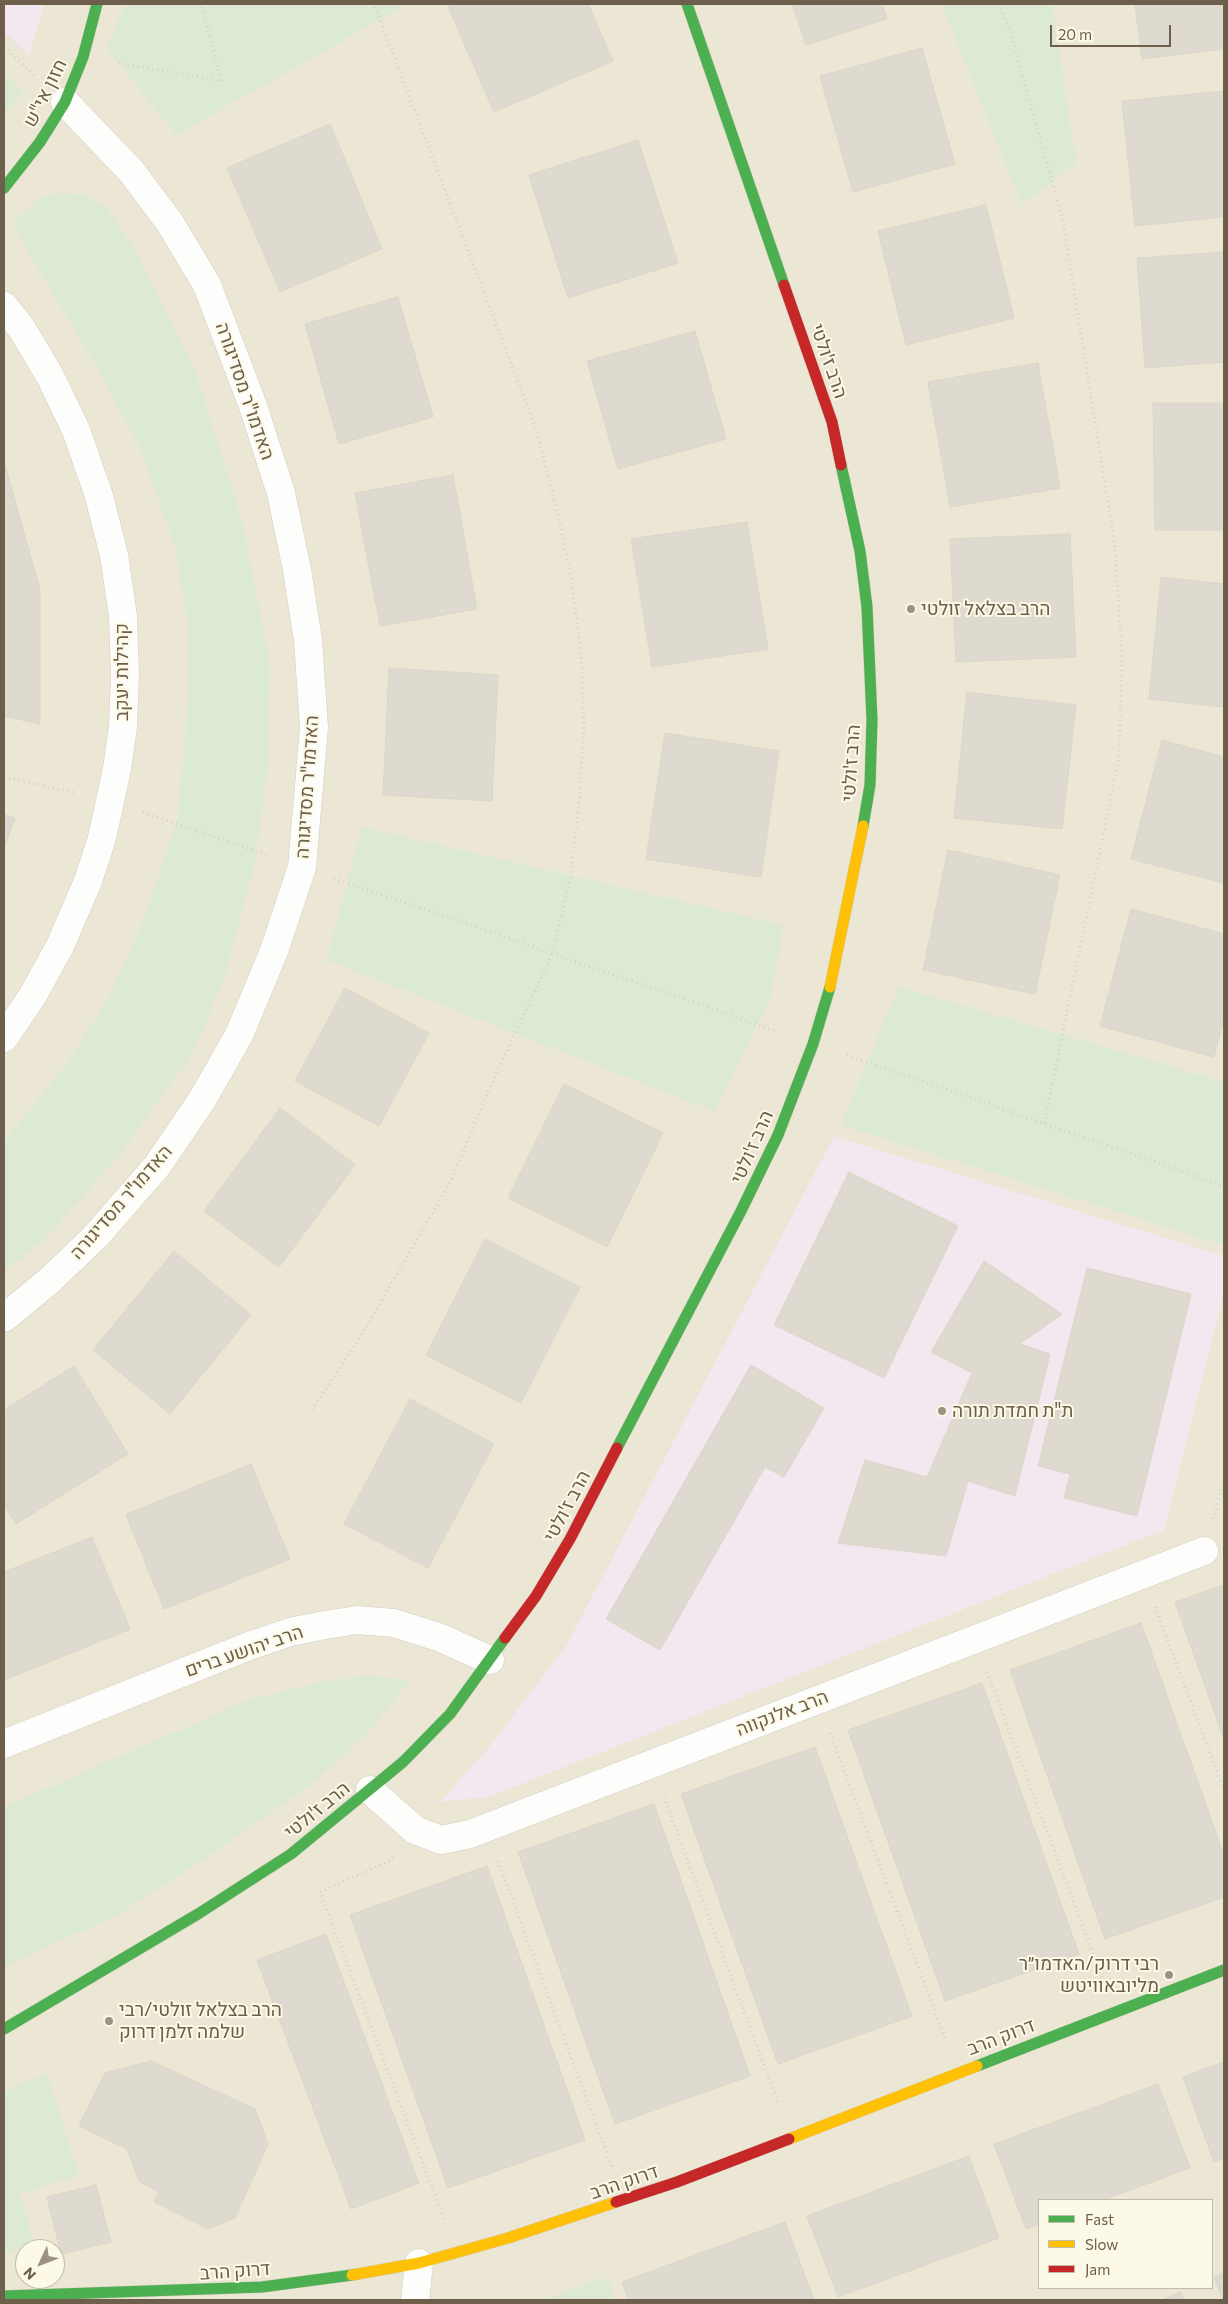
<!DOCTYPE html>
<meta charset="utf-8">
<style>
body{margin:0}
#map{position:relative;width:1228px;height:2304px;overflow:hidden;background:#f4f2e7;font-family:Commissioner,sans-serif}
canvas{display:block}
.frame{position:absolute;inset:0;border:5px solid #6d5f4c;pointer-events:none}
.legend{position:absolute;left:1038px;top:2199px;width:175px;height:90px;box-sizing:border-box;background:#fcf9e7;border:1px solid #c3bba9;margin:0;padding:6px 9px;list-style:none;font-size:15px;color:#6d5f4c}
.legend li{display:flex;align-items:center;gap:10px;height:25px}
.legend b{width:25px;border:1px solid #c3bba9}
.north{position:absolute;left:15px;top:2239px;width:50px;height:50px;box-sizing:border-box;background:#fcf9e7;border:1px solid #c3bba9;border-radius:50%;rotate:227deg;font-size:14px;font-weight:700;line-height:20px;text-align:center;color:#6d5f4c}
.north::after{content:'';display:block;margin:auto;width:18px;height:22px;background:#9c9282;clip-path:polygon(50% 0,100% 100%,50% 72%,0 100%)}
.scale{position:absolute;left:1050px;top:25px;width:121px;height:22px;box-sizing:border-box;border:2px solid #6d5f4c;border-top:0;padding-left:6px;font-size:15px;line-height:18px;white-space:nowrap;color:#6d5f4c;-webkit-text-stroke:4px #fcf9e7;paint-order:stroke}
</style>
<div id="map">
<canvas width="1228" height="2304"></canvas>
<div class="frame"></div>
<ul class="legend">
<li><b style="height:6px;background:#4caf50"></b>Fast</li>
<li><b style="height:6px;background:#ffc107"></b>Slow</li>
<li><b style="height:6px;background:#c62828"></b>Jam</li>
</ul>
<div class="north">N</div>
<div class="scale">20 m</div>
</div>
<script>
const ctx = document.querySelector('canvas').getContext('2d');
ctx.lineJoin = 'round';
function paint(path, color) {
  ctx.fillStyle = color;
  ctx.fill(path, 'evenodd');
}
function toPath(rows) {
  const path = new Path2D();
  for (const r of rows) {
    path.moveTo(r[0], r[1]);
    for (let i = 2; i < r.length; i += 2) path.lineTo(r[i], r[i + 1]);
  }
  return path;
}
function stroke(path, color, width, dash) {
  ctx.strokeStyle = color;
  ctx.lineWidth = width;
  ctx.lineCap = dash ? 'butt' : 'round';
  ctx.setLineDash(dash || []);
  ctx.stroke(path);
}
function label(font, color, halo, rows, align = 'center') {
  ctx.font = font + ' Commissioner,Heebo,sans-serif';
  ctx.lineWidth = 4;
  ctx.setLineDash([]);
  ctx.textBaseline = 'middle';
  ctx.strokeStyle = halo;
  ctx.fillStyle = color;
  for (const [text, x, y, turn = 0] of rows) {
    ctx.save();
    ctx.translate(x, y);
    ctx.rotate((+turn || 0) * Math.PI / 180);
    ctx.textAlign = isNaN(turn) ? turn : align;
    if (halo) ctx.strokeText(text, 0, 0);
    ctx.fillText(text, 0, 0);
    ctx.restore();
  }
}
paint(toPath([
 [4,4,1224,4,1224,2300,4,2300],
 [1039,2200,1212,2200,1212,2288,1039,2288],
 [25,2249,55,2249,55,2279,25,2279]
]), '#ece6d5');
paint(toPath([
 [4,4,44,4,29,56,4,32],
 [834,1136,1224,1256,1224,1292,1164,1530,489,1797,440,1802,489,1747,566,1646]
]), '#f3e8ef');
paint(toPath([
 [125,4,408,4,176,135,107,48],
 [942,4,1052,4,1076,163,1022,205],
 [4,74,24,93,4,114],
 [58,193,84,194,106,207,132,245,195,371,242,520,270,666,267,770,255,861,226,972,193,1053,116,1159,46,1237,4,1272,4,1142,71,1058,110,996,145,917,177,821,186,733,189,633,175,546,139,445,92,359,12,224,39,199],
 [362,827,783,925,770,1000,714,1111,327,960],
 [899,987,1224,1082,1224,1245,841,1125],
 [369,1676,410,1680,369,1731,313,1783,207,1857,119,1914,4,1967,4,1807,251,1699,327,1681],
 [47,2073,79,2176,20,2193,35,2249,4,2252,4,2092],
 [608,2277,614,2300,541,2300]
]), '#dcead3');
const building = toPath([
 [447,4,588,4,613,61,494,112,447,4],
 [792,4,882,4,887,19,806,45,792,4],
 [1135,4,1224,4,1224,49,1142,59,1135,4],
 [922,48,955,164,853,192,820,76,922,48],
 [1224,91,1224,217,1135,226,1122,101,1224,91],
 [330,124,382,249,280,292,227,168,330,124],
 [638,140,678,263,568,298,529,175,638,140],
 [986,205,1014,318,906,345,878,231,986,205],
 [1224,252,1224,362,1145,368,1137,258,1224,252],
 [398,297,433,417,339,444,305,324,398,297],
 [695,331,726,439,618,469,587,361,695,331],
 [1038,363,1060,488,950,507,928,382,1038,363],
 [1153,403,1224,403,1224,530,1155,530,1153,403],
 [4,461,40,590,40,724,4,716,4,461],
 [453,475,477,609,380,626,355,493,453,475],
 [747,522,768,649,652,667,631,539,747,522],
 [1070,534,1076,657,956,662,950,539,1070,534],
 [1161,577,1224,584,1224,707,1149,699,1161,577],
 [389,668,498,675,492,801,383,795,389,668],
 [967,692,1076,705,1062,829,954,818,967,692],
 [665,733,779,751,761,877,646,859,665,733],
 [1162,740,1224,757,1224,883,1131,859,1162,740],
 [4,815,15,818,4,848,4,815],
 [948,850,1060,875,1035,994,923,970,948,850],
 [1131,909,1224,934,1224,1019,1214,1057,1100,1026,1131,909],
 [345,988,429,1033,379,1126,295,1081,345,988],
 [564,1084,663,1133,607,1247,508,1198,564,1084],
 [280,1108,355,1165,279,1267,204,1211,280,1108],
 [849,1172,958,1226,884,1378,774,1325,849,1172],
 [485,1239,580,1287,521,1403,426,1355,485,1239],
 [174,1251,251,1315,170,1414,93,1350,174,1251],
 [984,1261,1062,1314,1020,1344,1050,1354,1015,1496,968,1481,946,1556,838,1543,865,1460,927,1477,972,1373,931,1352,984,1261],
 [1087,1268,1191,1294,1137,1516,1064,1498,1070,1474,1038,1466,1087,1268],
 [751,1365,824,1408,784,1477,765,1467,660,1650,606,1619,751,1365],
 [74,1366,128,1454,16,1524,4,1505,4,1410,74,1366],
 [410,1399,494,1444,428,1568,344,1524,410,1399],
 [251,1464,290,1559,164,1609,126,1514,251,1464],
 [92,1537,130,1629,4,1680,4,1572,92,1537],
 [1224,1585,1224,1739,1175,1602,1224,1585],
 [1141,1623,1224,1855,1224,1897,1105,1939,1010,1670,1141,1623],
 [982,1683,1079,1954,945,2001,848,1730,982,1683],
 [815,1747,912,2016,778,2064,681,1794,815,1747],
 [654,1804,750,2076,615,2124,518,1852,654,1804],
 [487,1866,585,2140,448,2188,350,1915,487,1866],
 [326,1934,419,2183,351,2209,257,1960,326,1934],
 [151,2061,255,2109,268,2144,235,2218,208,2229,154,2202,159,2192,139,2181,127,2149,79,2126,105,2073,151,2061],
 [1224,2062,1224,2158,1214,2162,1183,2077,1224,2062],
 [1158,2084,1190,2168,1103,2200,1039,2200,1039,2224,1026,2229,994,2144,1158,2084],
 [969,2156,999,2238,838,2297,807,2216,969,2156],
 [96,2185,111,2242,61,2254,47,2197,96,2185],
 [785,2222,814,2300,629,2300,622,2282,785,2222],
 [1224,2273,1224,2300,1223,2300,1214,2277,1224,2273],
 [1181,2292,1184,2300,1162,2300,1181,2292]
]);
paint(building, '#dedacf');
stroke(building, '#dcd6ca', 1);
const street = toPath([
 [4,306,22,329,50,376,76,430,99,496,114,555,123,616,125,675,123,726,117,769,102,838,88,881,60,946,33,995,4,1038],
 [4,1318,50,1280,95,1237,157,1166,202,1100,239,1035,274,951,302,867,314,727,308,640,297,570,281,493,253,406,207,285,170,223,131,171,65,102],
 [4,1744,249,1646,290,1632,325,1625,357,1620,394,1623,441,1638,490,1660],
 [370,1790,415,1830,441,1840,470,1834,1204,1551],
 [415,2300,419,2263]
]);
const fast = toPath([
 [687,4,784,285],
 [4,188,40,142,65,102,83,57,97,4],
 [841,465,860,551,867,607,872,720,870,785,863,826],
 [617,1448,741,1211,778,1135,813,1044,830,987],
 [4,2029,198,1914,291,1854,403,1762,450,1714,505,1638],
 [977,2066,1224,1970],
 [4,2296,262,2287,352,2275]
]);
const slow = toPath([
 [830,987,863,826],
 [789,2139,977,2066],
 [352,2275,419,2263,508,2238,616,2202]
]);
const jam = toPath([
 [784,285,832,422,841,465],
 [505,1638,536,1596,570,1539,617,1448],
 [616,2202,677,2182,789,2139]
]);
stroke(street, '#d2cec3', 29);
stroke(fast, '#d3cfc4', 12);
stroke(slow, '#d3cfc4', 12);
stroke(jam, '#d3cfc4', 12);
stroke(toPath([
 [999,4,1010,31,1063,221,1115,547,1122,657,1119,757,1044,1124],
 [4,47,36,77],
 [118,63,221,81,201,4],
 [4,777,77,793],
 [143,812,269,856],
 [334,878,779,1032],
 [847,1055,1224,1186],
 [312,1410,367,1326,452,1179,492,1083,552,954,570,880,579,804,584,725,581,651,571,577,558,514,535,426,374,4],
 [1213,1519,1224,1481],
 [1155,1607,1224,1790],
 [987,1672,1103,1980],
 [830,1733,946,2041],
 [664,1797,779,2105],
 [393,1857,388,1862,320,1892,444,2219],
 [498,1861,612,2167]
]), '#d5d0c9', 3, [1, 4]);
stroke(street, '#fdfdfb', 28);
stroke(fast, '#4caf50', 11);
stroke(slow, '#ffc107', 11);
stroke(jam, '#c62828', 11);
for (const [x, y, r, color] of [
 [911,609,5,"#9c9282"],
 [942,1411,5,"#9c9282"],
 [1169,1975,5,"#9c9282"],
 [109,2021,5,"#9c9282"]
]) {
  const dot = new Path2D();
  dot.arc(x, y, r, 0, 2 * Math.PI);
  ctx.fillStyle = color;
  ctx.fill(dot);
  stroke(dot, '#fcf9e7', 2);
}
label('19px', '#6d5f4c', '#fcf9e7', [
 ["חזון אי\"ש",45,93,-63],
 ["הרב ז'ולטי",829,361,71],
 ["האדמו\"ר מסדיגורה",245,391,71],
 ["קהילות יעקב",122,672,-90],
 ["הרב ז'ולטי",851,763,-86],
 ["האדמו\"ר מסדיגורה",307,787,-86],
 ["הרב ז'ולטי",752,1147,-66],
 ["האדמו\"ר מסדיגורה",121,1202,-49],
 ["הרב ז'ולטי",567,1506,-62],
 ["הרב יהושע ברים",244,1651,-19],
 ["הרב אלנקווה",782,1713,-21],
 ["הרב ז'ולטי",317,1810,-39],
 ["דרוק הרב",1001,2037,-21],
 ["דרוק הרב",624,2182,-19],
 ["דרוק הרב",235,2271,-4]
]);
label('19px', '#6d5f4c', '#fcf9e7', [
 ["הרב בצלאל זולטי",921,609],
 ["ת\"ת חמדת תורה",952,1411],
 ["רבי דרוק/האדמו״ר",1159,1964,"right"],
 ["מליובאוויטש",1159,1986,"right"],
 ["הרב בצלאל זולטי/רבי",119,2010],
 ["שלמה זלמן דרוק",119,2032]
], 'left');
</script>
